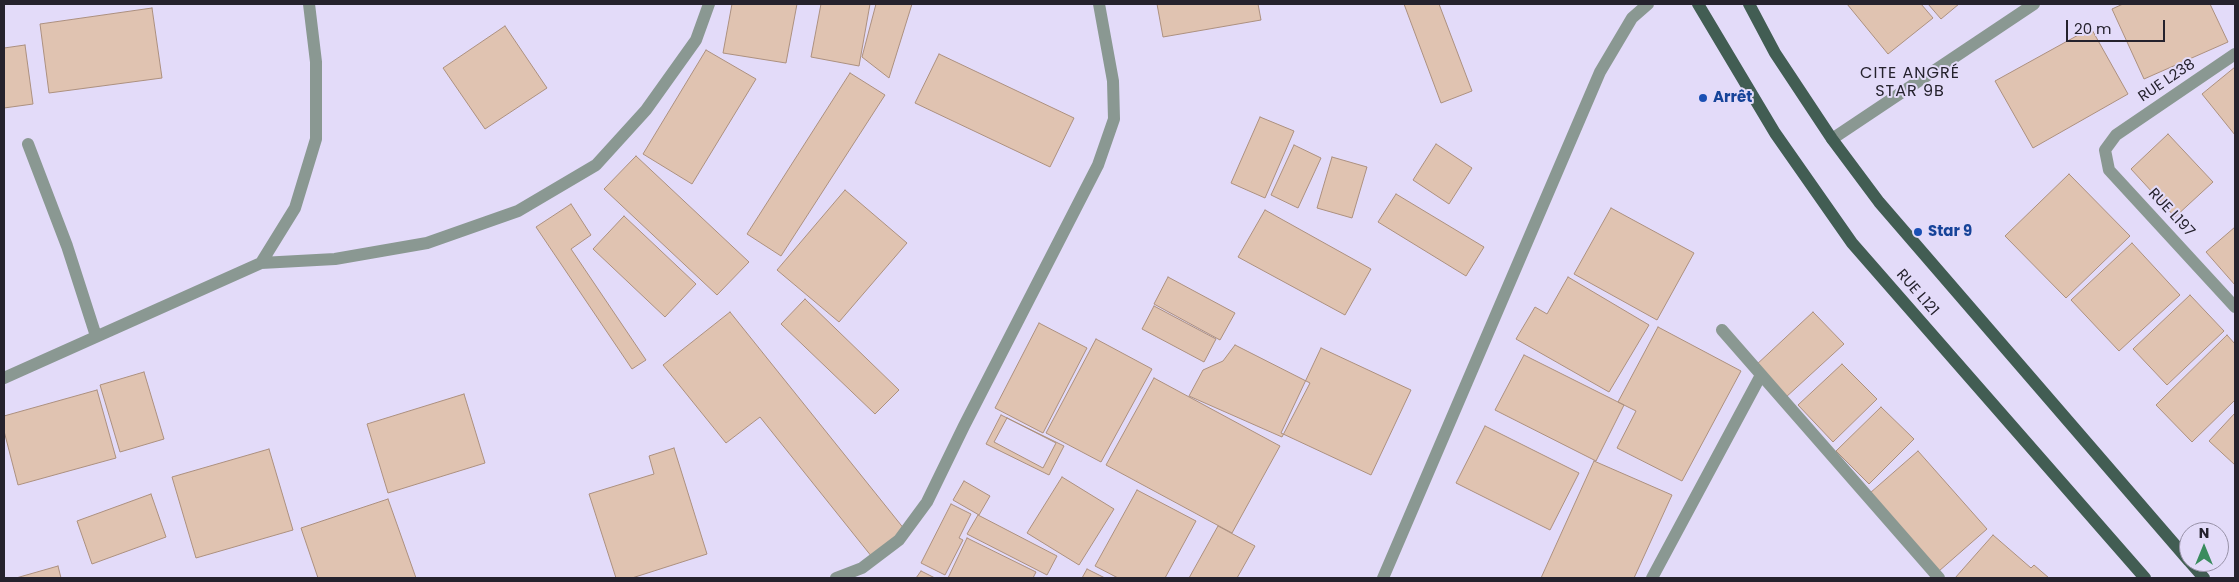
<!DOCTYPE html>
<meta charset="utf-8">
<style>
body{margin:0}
#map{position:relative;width:2239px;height:582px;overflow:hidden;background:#e3dbf9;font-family:Poppins,sans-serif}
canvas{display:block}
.frame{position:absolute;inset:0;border:5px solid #25222d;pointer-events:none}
.north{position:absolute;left:2179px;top:522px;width:50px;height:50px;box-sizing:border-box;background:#e3dbf9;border:1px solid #9791a7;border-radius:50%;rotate:0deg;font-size:14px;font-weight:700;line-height:20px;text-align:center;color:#25222d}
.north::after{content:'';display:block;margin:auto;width:18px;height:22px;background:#3a8c5e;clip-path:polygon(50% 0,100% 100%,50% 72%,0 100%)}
.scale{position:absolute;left:2066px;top:20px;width:99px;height:22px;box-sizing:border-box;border:2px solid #25222d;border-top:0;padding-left:6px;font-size:15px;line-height:18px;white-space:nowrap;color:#25222d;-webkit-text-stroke:4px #e3dbf9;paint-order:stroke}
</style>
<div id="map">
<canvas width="2239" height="582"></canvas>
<div class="frame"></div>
<div class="north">N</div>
<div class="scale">20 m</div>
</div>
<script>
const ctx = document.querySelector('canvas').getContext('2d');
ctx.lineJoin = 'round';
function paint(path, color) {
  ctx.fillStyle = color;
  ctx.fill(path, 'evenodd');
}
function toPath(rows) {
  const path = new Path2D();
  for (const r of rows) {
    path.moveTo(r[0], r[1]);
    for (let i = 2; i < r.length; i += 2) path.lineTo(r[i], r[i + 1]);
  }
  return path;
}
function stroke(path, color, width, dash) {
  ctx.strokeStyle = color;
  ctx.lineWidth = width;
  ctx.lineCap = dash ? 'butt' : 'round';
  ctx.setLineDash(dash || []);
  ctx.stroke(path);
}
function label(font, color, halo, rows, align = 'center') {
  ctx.font = font + ' Poppins,sans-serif';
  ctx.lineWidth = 4;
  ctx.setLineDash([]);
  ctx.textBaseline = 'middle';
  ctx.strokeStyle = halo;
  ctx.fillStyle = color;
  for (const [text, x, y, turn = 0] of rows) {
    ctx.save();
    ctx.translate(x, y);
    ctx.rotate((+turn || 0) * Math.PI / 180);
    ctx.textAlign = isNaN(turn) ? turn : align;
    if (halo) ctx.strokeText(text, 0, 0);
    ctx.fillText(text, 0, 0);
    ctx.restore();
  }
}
const building = toPath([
 [732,4,797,4,786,63,723,53,732,4],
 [821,4,870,4,859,66,811,57,821,4],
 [876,4,912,4,889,78,862,57,876,4],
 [1157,4,1258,4,1261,20,1163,37,1157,4],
 [1404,4,1439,4,1472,91,1441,103,1404,4],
 [1847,4,1921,4,1933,18,1888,54,1847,4],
 [1928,4,1959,4,1941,19,1928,4],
 [2123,4,2210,4,2228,42,2144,79,2112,9,2123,4],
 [152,8,162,78,49,93,40,24,152,8],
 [505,26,547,88,485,129,443,68,505,26],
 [2091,28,2128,94,2033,148,1995,81,2091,28],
 [25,45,33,104,4,108,4,48,25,45],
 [706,50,756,79,692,184,643,154,706,50],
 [939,54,1074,118,1050,167,915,103,939,54],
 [2235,67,2235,135,2202,94,2235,67],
 [850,73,885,95,781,256,747,234,850,73],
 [1260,117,1294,131,1265,198,1231,183,1260,117],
 [2168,134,2213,182,2175,217,2131,169,2168,134],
 [1436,144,1472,168,1449,204,1413,180,1436,144],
 [1294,145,1321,158,1298,208,1271,195,1294,145],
 [636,156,749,262,717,295,604,189,636,156],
 [1332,157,1367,167,1352,218,1317,208,1332,157],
 [2069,174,2130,236,2066,298,2005,236,2069,174],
 [845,190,907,243,839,322,777,270,845,190],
 [1396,194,1484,247,1466,276,1378,222,1396,194],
 [571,204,591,235,571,249,646,360,632,369,536,227,571,204],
 [1611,208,1694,253,1657,320,1574,274,1611,208],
 [1265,210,1371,269,1345,315,1238,257,1265,210],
 [624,216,696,284,665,317,593,249,624,216],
 [2235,227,2235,285,2206,252,2235,227],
 [2132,243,2180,295,2119,351,2071,300,2132,243],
 [1168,277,1235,313,1220,340,1154,304,1168,277],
 [1568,277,1649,325,1609,392,1516,339,1535,307,1547,314,1568,277],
 [2190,295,2224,331,2167,385,2133,349,2190,295],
 [805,299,899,390,875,414,781,324,805,299],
 [1154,306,1216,339,1204,362,1142,329,1154,306],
 [730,312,905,530,872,557,760,417,726,443,663,365,730,312],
 [1813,312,1844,344,1785,398,1755,366,1813,312],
 [1039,323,1087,348,1043,433,995,408,1039,323],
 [1658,327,1741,371,1682,481,1617,448,1636,411,1618,402,1658,327],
 [2227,335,2235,344,2235,400,2192,442,2156,405,2227,335],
 [1096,339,1152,369,1101,462,1046,433,1096,339],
 [1235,345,1310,383,1282,437,1189,396,1203,370,1223,361,1235,345],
 [1321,348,1411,390,1371,475,1281,433,1321,348],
 [1524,355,1624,405,1596,461,1495,410,1524,355],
 [1842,364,1877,399,1833,442,1798,405,1842,364],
 [144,372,164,439,120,452,100,385,144,372],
 [1154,378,1280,446,1232,533,1106,465,1154,378],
 [97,390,116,458,18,485,4,431,4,416,97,390],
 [464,394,485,463,388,493,367,424,464,394],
 [1881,407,1914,439,1869,484,1836,451,1881,407],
 [2235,413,2235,465,2209,441,2235,413],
 [1001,415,1064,446,1049,475,986,444,1001,415],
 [1007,418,1056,443,1043,468,994,442,1007,418],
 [1485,426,1579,473,1550,530,1456,483,1485,426],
 [674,448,707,554,632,578,616,578,589,494,654,474,649,456,674,448],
 [269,449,293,530,196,558,172,477,269,449],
 [1918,451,1987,529,1939,571,1870,493,1918,451],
 [1594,461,1672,495,1634,578,1541,578,1594,461],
 [1062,477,1114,509,1079,565,1027,533,1062,477],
 [964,481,990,496,979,515,953,500,964,481],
 [1137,490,1196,521,1165,578,1118,578,1095,566,1137,490],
 [151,494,166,537,92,564,77,521,151,494],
 [388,499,416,578,318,578,301,528,388,499],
 [951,504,971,514,959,538,963,540,945,575,921,563,951,504],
 [978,515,1057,556,1047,575,967,534,978,515],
 [1218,526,1255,546,1237,578,1189,578,1218,526],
 [1993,535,2031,568,2034,565,2049,578,1955,578,1993,535],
 [967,538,1036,572,1033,578,948,578,967,538],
 [58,566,61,578,16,578,58,566],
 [1087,569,1105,578,1082,578,1087,569],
 [921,571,935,578,916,578,921,571]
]);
paint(building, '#e0c3b1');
stroke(building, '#ac907f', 1);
stroke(toPath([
 [2235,54,2116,135,2105,150,2109,170,2235,307],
 [1832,139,2034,4],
 [28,144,67,246,96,336],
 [261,263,335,259,427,243,518,211,596,165,646,110,696,40,709,4],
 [1722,330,1939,578],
 [4,378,261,263,295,208,316,139,316,62,309,4],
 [836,578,862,568,899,540,927,502,964,426,1098,165,1114,119,1113,81,1099,4],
 [1383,578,1600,72,1632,18,1648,4],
 [1652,578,1761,375]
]), '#8a9892', 12);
stroke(toPath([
 [1698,4,1775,133,1852,243,2145,578],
 [1749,4,1775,53,1832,139,1879,202,2189,561],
 [2190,562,2204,578]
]), '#425d53', 12);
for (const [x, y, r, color] of [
 [1703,98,5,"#1a4fb4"],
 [1918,232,5,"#1a4fb4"]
]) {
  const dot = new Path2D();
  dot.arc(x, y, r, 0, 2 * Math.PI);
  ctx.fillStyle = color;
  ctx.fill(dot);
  stroke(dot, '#e3dbf9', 2);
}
label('15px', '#25222d', '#e3dbf9', [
 ["RUE L238",2167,81,-34],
 ["RUE L197",2171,213,47],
 ["RUE L121",1917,293,49]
]);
label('bold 15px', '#164399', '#e3dbf9', [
 ["Arrêt",1713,98],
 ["Star 9",1928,232]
], 'left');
ctx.letterSpacing = '1px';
label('16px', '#25222d', '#e3dbf9', [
 ["CITE ANGRÉ",1910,74],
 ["STAR 9B",1910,92]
]);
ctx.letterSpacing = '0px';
</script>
